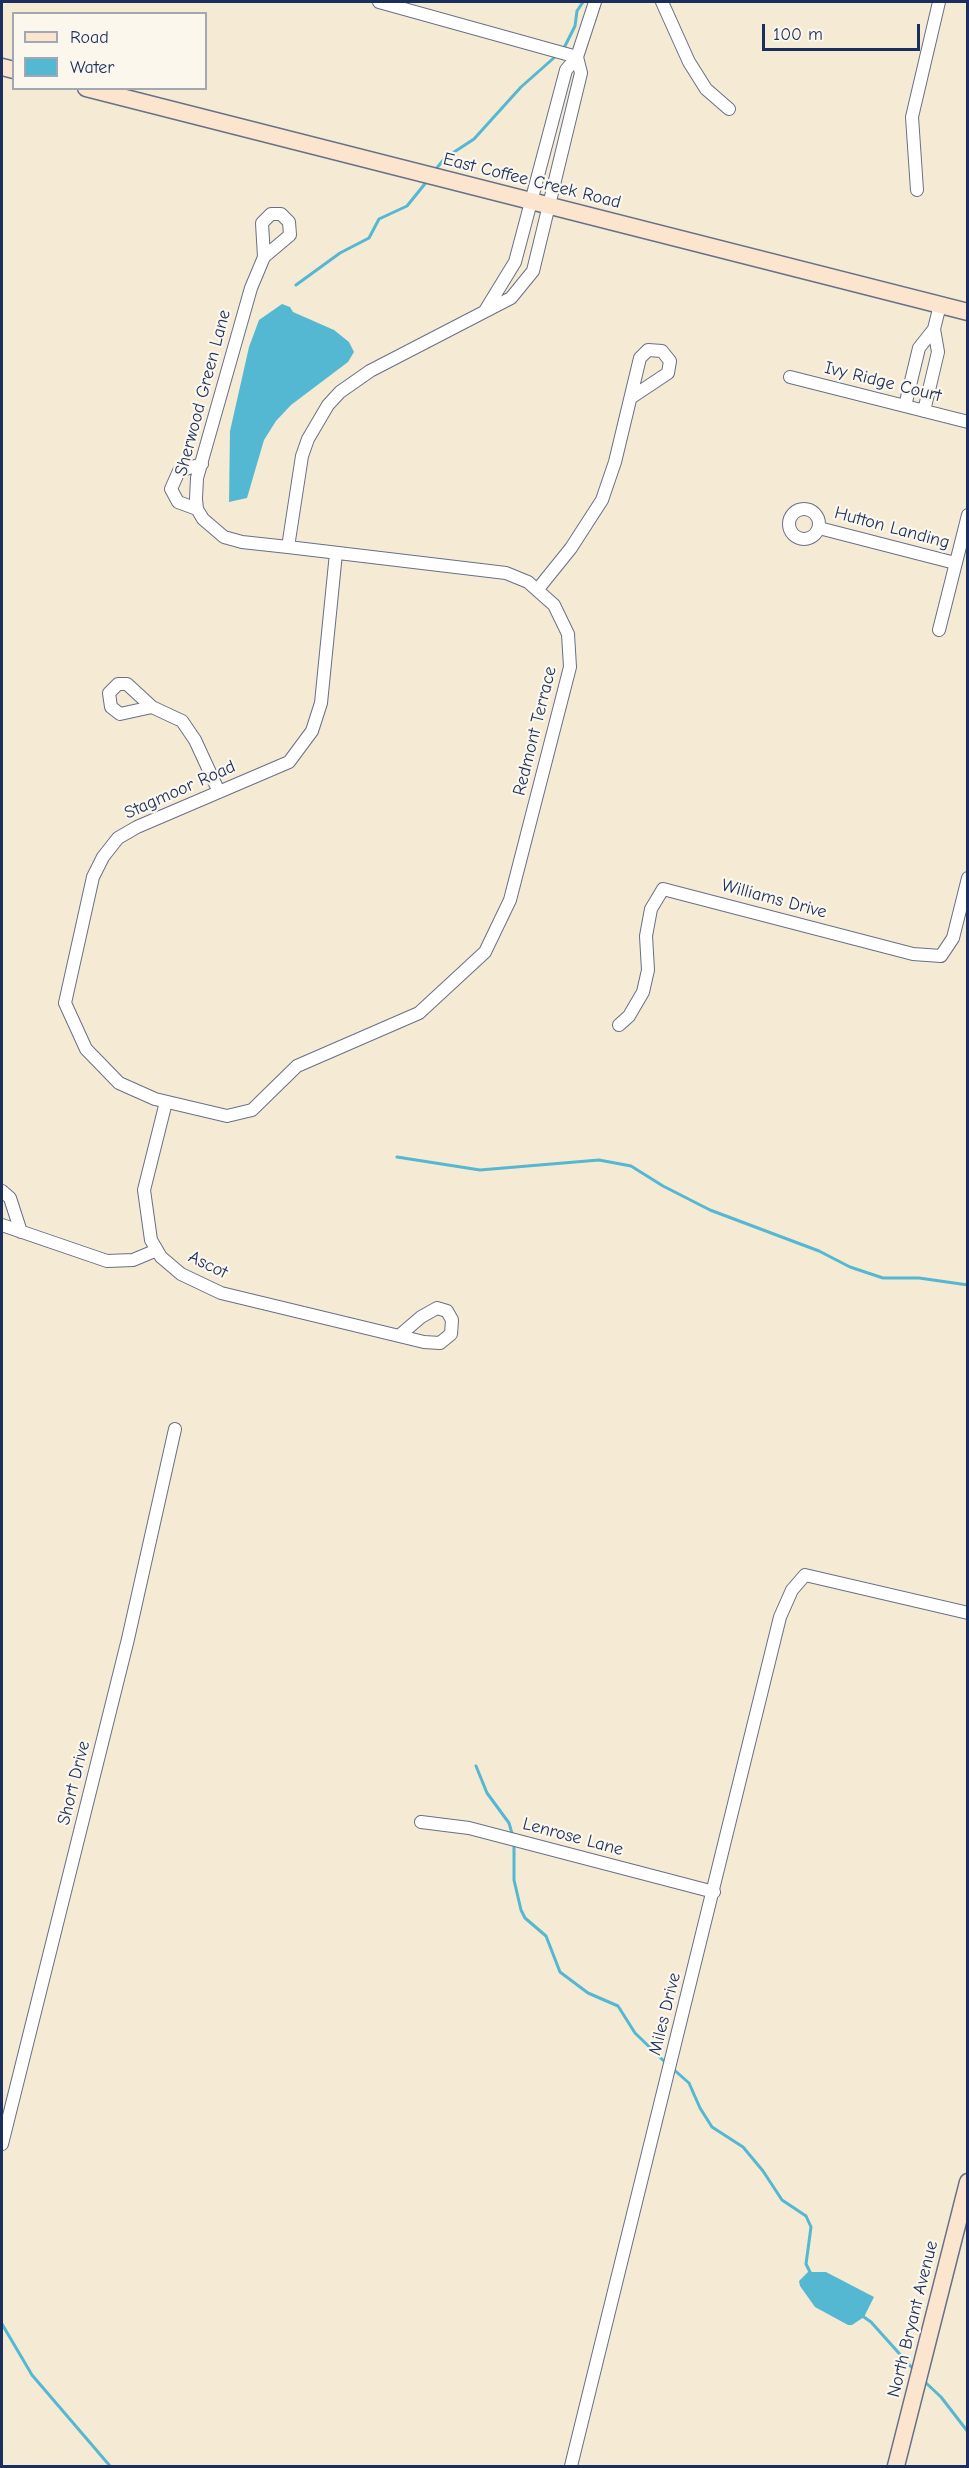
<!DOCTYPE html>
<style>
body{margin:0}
#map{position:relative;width:969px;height:2468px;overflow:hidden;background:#f5ead4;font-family:"Comic Neue",sans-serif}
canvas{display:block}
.frame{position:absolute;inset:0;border:3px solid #1b2f5e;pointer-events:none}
.legend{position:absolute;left:12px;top:12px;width:195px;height:78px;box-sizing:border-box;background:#fbf7ec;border:2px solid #a1a7b3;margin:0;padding:8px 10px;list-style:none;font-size:18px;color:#1b2f5e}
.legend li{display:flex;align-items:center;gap:12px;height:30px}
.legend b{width:30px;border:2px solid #a1a7b3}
.scale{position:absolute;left:762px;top:24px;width:158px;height:27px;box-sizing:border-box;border:3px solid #1b2f5e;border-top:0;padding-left:8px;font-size:18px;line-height:21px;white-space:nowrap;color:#1b2f5e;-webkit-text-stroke:4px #fbf7ec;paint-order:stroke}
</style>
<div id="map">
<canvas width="969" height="2468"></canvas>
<div class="frame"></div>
<ul class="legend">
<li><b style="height:8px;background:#fbe5cf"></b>Road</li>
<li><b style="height:16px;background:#55b8d3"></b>Water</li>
</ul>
<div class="scale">100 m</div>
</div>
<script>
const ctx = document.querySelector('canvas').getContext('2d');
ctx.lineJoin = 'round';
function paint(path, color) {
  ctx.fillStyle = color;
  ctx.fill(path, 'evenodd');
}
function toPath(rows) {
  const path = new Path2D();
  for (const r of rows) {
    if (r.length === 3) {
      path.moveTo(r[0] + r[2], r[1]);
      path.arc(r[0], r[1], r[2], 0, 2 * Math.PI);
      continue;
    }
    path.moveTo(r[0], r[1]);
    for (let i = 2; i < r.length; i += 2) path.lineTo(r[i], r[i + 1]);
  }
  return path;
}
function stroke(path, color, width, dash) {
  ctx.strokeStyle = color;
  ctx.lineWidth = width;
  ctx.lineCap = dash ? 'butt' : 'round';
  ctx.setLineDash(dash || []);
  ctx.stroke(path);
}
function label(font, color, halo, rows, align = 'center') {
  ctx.font = font + ' "Comic Neue",sans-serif';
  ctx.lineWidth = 4.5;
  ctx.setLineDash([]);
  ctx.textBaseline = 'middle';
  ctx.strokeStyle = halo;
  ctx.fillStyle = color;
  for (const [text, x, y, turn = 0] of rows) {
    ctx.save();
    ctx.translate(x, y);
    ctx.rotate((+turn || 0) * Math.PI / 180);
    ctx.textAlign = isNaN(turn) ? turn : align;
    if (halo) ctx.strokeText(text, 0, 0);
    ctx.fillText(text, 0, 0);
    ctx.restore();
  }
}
paint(toPath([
 [282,304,290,307,293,312,334,330,349,342,354,352,348,362,291,405,276,421,264,440,247,498,229,502,230,431,249,347,259,320],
 [808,2272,826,2272,874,2297,864,2317,852,2325,848,2325,815,2307,800,2286,799,2281]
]), '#55b8d3');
stroke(toPath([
 [563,50,575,26,577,11,583,2],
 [435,170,445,158,474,139,521,87,556,56],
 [296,285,340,253,369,238,379,219,407,206,428,180],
 [397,1157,480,1170,599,1160,631,1166,663,1186,710,1210,819,1251,850,1267,883,1278,919,1278,968,1285],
 [476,1766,487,1793,509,1823,513,1837],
 [514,1844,514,1880,521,1910,525,1918,546,1936,560,1972,588,1993,618,2006,635,2033,667,2064],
 [672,2068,689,2083,700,2108,712,2127,743,2147,763,2171,782,2200,806,2216,811,2227,806,2264,811,2274],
 [861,2315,871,2322,914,2370],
 [2,2324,32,2375,110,2466],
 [925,2382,941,2397,968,2432]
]), '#55b8d3', 3);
const street = toPath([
 [379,2,577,57],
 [662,2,689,62,706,89,729,109],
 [917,190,912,117,939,2],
 [264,257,262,223,271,214,281,214,289,222,290,235,264,257,251,288,197,478,196,499,197,509,203,519,224,537,242,542,288,547],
 [485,311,515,262,566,70,577,57,595,2],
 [790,377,968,422],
 [905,406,919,348,934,329],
 [924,411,938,352,934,329,940,305],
 [804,524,15],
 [197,509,178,502,171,489,179,471,202,464],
 [819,528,955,563],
 [336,553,321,703,312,731,289,762,137,827,118,838,103,857,93,877,65,1003,86,1049,119,1083,155,1099,227,1116,252,1110,297,1066,419,1013,485,952,510,900,570,667,568,634,554,605,528,582,506,573,288,547,302,456,308,439,328,405,340,392,370,371,511,298,533,271,581,73,577,57],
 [538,589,571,548,602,500,615,462,640,358,648,350,662,351,670,361,668,373,632,397],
 [939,630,968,515],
 [152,707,120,714,111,707,109,693,118,684,127,684,152,707,182,721,195,740,219,792],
 [619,1025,629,1016,643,992,648,970,646,936,651,909,663,889,913,954,941,956,953,938,968,878],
 [166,1102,144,1190,151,1240,161,1257,181,1274,221,1293,424,1342,440,1343,451,1334,452,1320,447,1311,437,1308,421,1317,400,1335],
 [2,1191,10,1198,21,1232],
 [2,1225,107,1261,133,1260,157,1250],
 [421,1822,469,1828,714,1892],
 [2,2144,128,1639,175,1429],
 [571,2466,780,1617,792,1590,805,1575,968,1613]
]);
const secondary = toPath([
 [2,67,14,70],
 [86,88,968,312],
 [896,2466,968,2182]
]);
stroke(street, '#677087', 14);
stroke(secondary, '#677087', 19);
stroke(street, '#fff', 12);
stroke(secondary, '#fbe5cf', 16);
label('18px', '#1b2f5e', '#fbf7ec', [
 ["East Coffee Creek Road",532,181,14],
 ["Ivy Ridge Court",883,382,14],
 ["Sherwood Green Lane",203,393,-75],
 ["Hutton Landing",892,528,15],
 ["Redmont Terrace",535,731,-76],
 ["Stagmoor Road",180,790,-24],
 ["Williams Drive",774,899,15],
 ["Ascot",208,1265,26],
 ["Short Drive",74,1783,-76],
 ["Lenrose Lane",573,1837,15],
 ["Miles Drive",665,2014,-76],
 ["North Bryant Avenue",913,2319,-76]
]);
</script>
